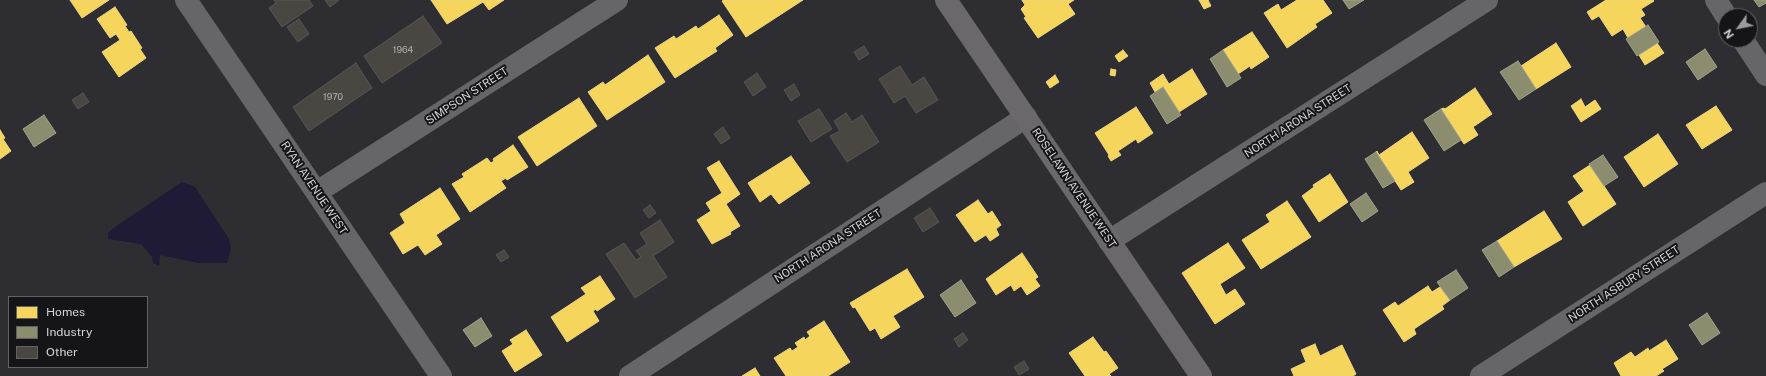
<!DOCTYPE html>
<style>
body{margin:0}
#map{position:relative;width:1766px;height:376px;overflow:hidden;background:#2e2d31;font-family:"Public Sans",sans-serif}
canvas{display:block}
.legend{position:absolute;left:8px;top:296px;width:140px;height:72px;box-sizing:border-box;background:#151518;border:1px solid #626265;margin:0;padding:5px 7px;list-style:none;font-size:12px;color:#d5d5d9}
.legend li{display:flex;align-items:center;gap:8px;height:20px}
.legend b{width:20px;border:1px solid #626265}
.north{position:absolute;left:1718px;top:8px;width:40px;height:40px;box-sizing:border-box;background:#151518;border:1px solid #626265;border-radius:50%;rotate:237deg;font-size:11px;font-weight:700;line-height:16px;text-align:center;color:#d5d5d9}
.north::after{content:'';display:block;margin:auto;width:14px;height:18px;background:#9b9a9e;clip-path:polygon(50% 0,100% 100%,50% 72%,0 100%)}
</style>
<div id="map">
<canvas width="1766" height="376"></canvas>
<ul class="legend">
<li><b style="height:11px;background:#f6d55c"></b>Homes</li>
<li><b style="height:11px;background:#8c8c6e"></b>Industry</li>
<li><b style="height:11px;background:#4a4743"></b>Other</li>
</ul>
<div class="north">N</div>
</div>
<script>
const ctx = document.querySelector('canvas').getContext('2d');
ctx.lineJoin = 'round';
function paint(path, color) {
  ctx.fillStyle = color;
  ctx.fill(path, 'evenodd');
}
function toPath(rows) {
  const path = new Path2D();
  for (const r of rows) {
    path.moveTo(r[0], r[1]);
    for (let i = 2; i < r.length; i += 2) path.lineTo(r[i], r[i + 1]);
  }
  return path;
}
function stroke(path, color, width, dash) {
  ctx.strokeStyle = color;
  ctx.lineWidth = width;
  ctx.lineCap = dash ? 'butt' : 'round';
  ctx.setLineDash(dash || []);
  ctx.stroke(path);
}
function label(font, color, halo, rows, align = 'center') {
  ctx.font = font + ' "Public Sans",sans-serif';
  ctx.lineWidth = 4;
  ctx.setLineDash([]);
  ctx.textBaseline = 'middle';
  ctx.strokeStyle = halo;
  ctx.fillStyle = color;
  for (const [text, x, y, turn = 0] of rows) {
    ctx.save();
    ctx.translate(x, y);
    ctx.rotate((+turn || 0) * Math.PI / 180);
    ctx.textAlign = isNaN(turn) ? turn : align;
    if (halo) ctx.strokeText(text, 0, 0);
    ctx.fillText(text, 0, 0);
    ctx.restore();
  }
}
paint(toPath([
 [182,182,195,187,229,239,231,248,227,263,198,263,160,255,159,266,153,263,152,257,141,244,108,239,108,233,112,229]
]), '#1f1a35');
const homes = toPath([
 [70,0,109,0,82,18,70,0],
 [431,0,504,0,489,10,483,2,447,24,431,0],
 [724,0,803,0,746,37,722,1,724,0],
 [1022,0,1074,0,1068,4,1075,14,1038,38,1024,18,1026,17,1021,9,1025,5,1022,0],
 [1199,0,1208,0,1211,6,1204,9,1199,0],
 [1297,0,1323,0,1332,13,1315,24,1317,27,1287,48,1264,13,1278,4,1281,10,1297,0],
 [1606,0,1653,0,1654,1,1641,9,1645,15,1640,18,1646,27,1628,38,1623,29,1612,36,1599,16,1592,20,1587,12,1606,0],
 [115,7,127,25,125,26,129,32,131,31,142,48,140,49,146,58,119,77,102,52,120,40,116,34,110,38,97,19,115,7],
 [719,15,733,35,715,48,717,51,675,78,655,48,674,36,676,39,696,26,698,29,719,15],
 [1252,32,1269,57,1251,69,1250,66,1238,74,1223,50,1252,32],
 [1556,43,1571,67,1536,89,1521,66,1556,43],
 [1657,43,1664,53,1645,65,1639,55,1657,43],
 [1123,50,1128,56,1119,62,1115,56,1123,50],
 [648,55,665,82,607,120,588,92,603,82,605,85,648,55],
 [1111,69,1116,70,1115,76,1110,75,1111,69],
 [1192,69,1207,94,1179,112,1163,87,1155,92,1150,83,1163,74,1169,84,1192,69],
 [1055,75,1059,82,1050,88,1046,82,1055,75],
 [1475,88,1492,114,1473,127,1478,135,1464,144,1441,109,1444,108,1445,109,1475,88],
 [579,98,597,126,537,166,518,137,579,98],
 [1581,99,1585,107,1595,100,1601,109,1581,122,1571,106,1581,99],
 [1716,106,1732,130,1702,149,1686,125,1716,106],
 [1136,107,1153,133,1138,143,1136,139,1118,151,1121,155,1111,161,1108,156,1109,155,1095,133,1136,107],
 [0,130,5,138,3,139,11,151,0,159,0,130],
 [1412,132,1429,158,1408,172,1414,182,1401,190,1376,152,1377,151,1379,155,1412,132],
 [1658,134,1678,164,1644,187,1624,157,1658,134],
 [513,145,528,167,507,180,506,178,501,181,506,188,470,212,452,184,464,177,462,174,487,158,491,163,494,161,493,159,513,145],
 [791,156,810,183,779,204,771,194,760,202,748,183,791,156],
 [719,161,740,194,726,204,740,226,730,232,731,234,712,244,697,220,711,211,706,203,722,193,707,168,719,161],
 [1590,165,1616,204,1583,226,1568,202,1584,191,1573,176,1590,165],
 [1330,174,1348,202,1319,222,1302,196,1314,187,1313,185,1330,174],
 [440,188,460,219,436,235,442,244,425,255,418,245,403,254,390,233,405,223,400,214,440,188],
 [978,200,988,214,992,211,1001,225,996,229,999,235,990,241,986,235,975,242,956,215,978,200],
 [1287,201,1311,237,1261,269,1242,240,1270,222,1266,215,1287,201],
 [1544,211,1562,239,1514,267,1497,241,1544,211],
 [1228,243,1245,268,1220,284,1226,295,1235,289,1245,304,1215,324,1182,273,1228,243],
 [1022,253,1038,277,1035,279,1040,286,1027,295,1021,286,1014,291,1011,285,996,295,986,279,1022,253],
 [907,269,924,297,893,316,900,327,881,339,875,328,870,331,855,307,853,308,850,303,907,269],
 [600,276,615,299,597,311,596,309,593,311,599,321,567,342,551,317,586,294,581,288,600,276],
 [1428,286,1432,292,1440,287,1450,300,1442,306,1444,309,1414,329,1416,334,1404,342,1383,310,1395,302,1398,306,1428,286],
 [824,321,850,362,828,376,786,376,774,358,790,348,792,351,798,347,795,343,804,337,805,340,810,336,807,332,824,321],
 [526,330,542,355,515,372,502,351,513,344,510,340,526,330],
 [1093,337,1104,352,1106,351,1118,368,1109,374,1111,376,1085,376,1069,353,1093,337],
 [1666,340,1678,359,1662,369,1664,371,1656,376,1621,376,1614,363,1631,352,1635,357,1648,348,1649,351,1666,340],
 [1315,344,1320,356,1342,345,1356,374,1353,376,1294,376,1291,369,1306,362,1301,350,1315,344],
 [755,368,760,376,742,376,755,368]
]);
paint(homes, '#f6d55c');
stroke(homes, '#ecd582', 1);
const industry = toPath([
 [1343,0,1364,0,1349,9,1343,0],
 [1754,0,1766,0,1766,3,1759,7,1754,0],
 [1648,25,1659,42,1637,56,1626,39,1648,25],
 [1705,49,1717,67,1698,80,1686,62,1705,49],
 [1223,50,1241,78,1227,87,1210,59,1223,50],
 [1518,61,1536,89,1519,100,1500,72,1518,61],
 [1163,87,1181,115,1167,124,1150,96,1163,87],
 [1441,109,1461,140,1444,151,1424,120,1441,109],
 [44,115,56,133,34,147,23,129,44,115],
 [1376,152,1395,181,1383,188,1365,159,1376,152],
 [1603,155,1618,177,1604,186,1589,164,1603,155],
 [1366,193,1378,211,1362,222,1350,204,1366,193],
 [1497,241,1514,267,1499,277,1482,250,1497,241],
 [1456,270,1468,288,1450,300,1437,282,1456,270],
 [961,280,976,303,955,317,940,295,961,280],
 [1707,313,1720,333,1702,345,1689,325,1707,313],
 [481,318,492,336,475,347,463,330,481,318]
]);
paint(industry, '#8c8c6e');
stroke(industry, '#a2a28e', 1);
const building = toPath([
 [274,0,309,0,313,6,282,27,269,8,276,3,274,0],
 [325,0,339,0,330,7,325,0],
 [423,16,442,43,382,83,364,56,423,16],
 [299,19,309,34,298,42,287,27,299,19],
 [864,46,869,54,859,60,854,52,864,46],
 [356,63,372,88,309,131,293,107,356,63],
 [900,66,912,85,924,77,938,100,916,113,905,96,894,103,879,79,900,66],
 [757,73,766,87,753,96,744,82,757,73],
 [794,84,800,95,791,101,784,90,794,84],
 [83,93,89,102,78,109,72,100,83,93],
 [819,109,832,129,811,142,798,121,819,109],
 [846,113,852,122,862,115,879,142,847,162,830,136,840,131,834,121,846,113],
 [723,127,730,138,721,144,714,134,723,127],
 [650,205,656,213,649,218,643,210,650,205],
 [930,208,939,222,923,232,914,218,930,208],
 [660,220,674,242,653,256,667,277,635,298,606,254,624,243,636,260,641,257,636,251,647,244,640,233,660,220],
 [504,250,509,257,501,262,496,255,504,250],
 [963,333,968,340,959,347,954,339,963,333],
 [1024,361,1029,369,1019,375,1014,367,1024,361]
]);
paint(building, '#4a4743');
stroke(building, '#575657', 1);
stroke(toPath([
 [186,0,441,376],
 [1716,0,1726,16],
 [1743,40,1766,75],
 [317,192,617,0],
 [1109,241,1487,0],
 [630,376,1026,117],
 [1481,376,1766,193]
]), '#666668', 22);
stroke(toPath([
 [946,0,1201,376]
]), '#6a686b', 22);
label('9px', '#b2b2b4', null, [
 ["1964",403,50],
 ["1970",333,97]
]);
label('11px', '#d5d5d9', '#151518', [
 ["SIMPSON STREET",467,96,-33],
 ["NORTH ARONA STREET",1298,121,-33],
 ["RYAN AVENUE WEST",314,188,56],
 ["ROSELAWN AVENUE WEST",1074,188,56],
 ["NORTH ARONA STREET",828,246,-33],
 ["NORTH ASBURY STREET",1624,284,-33]
]);
</script>
